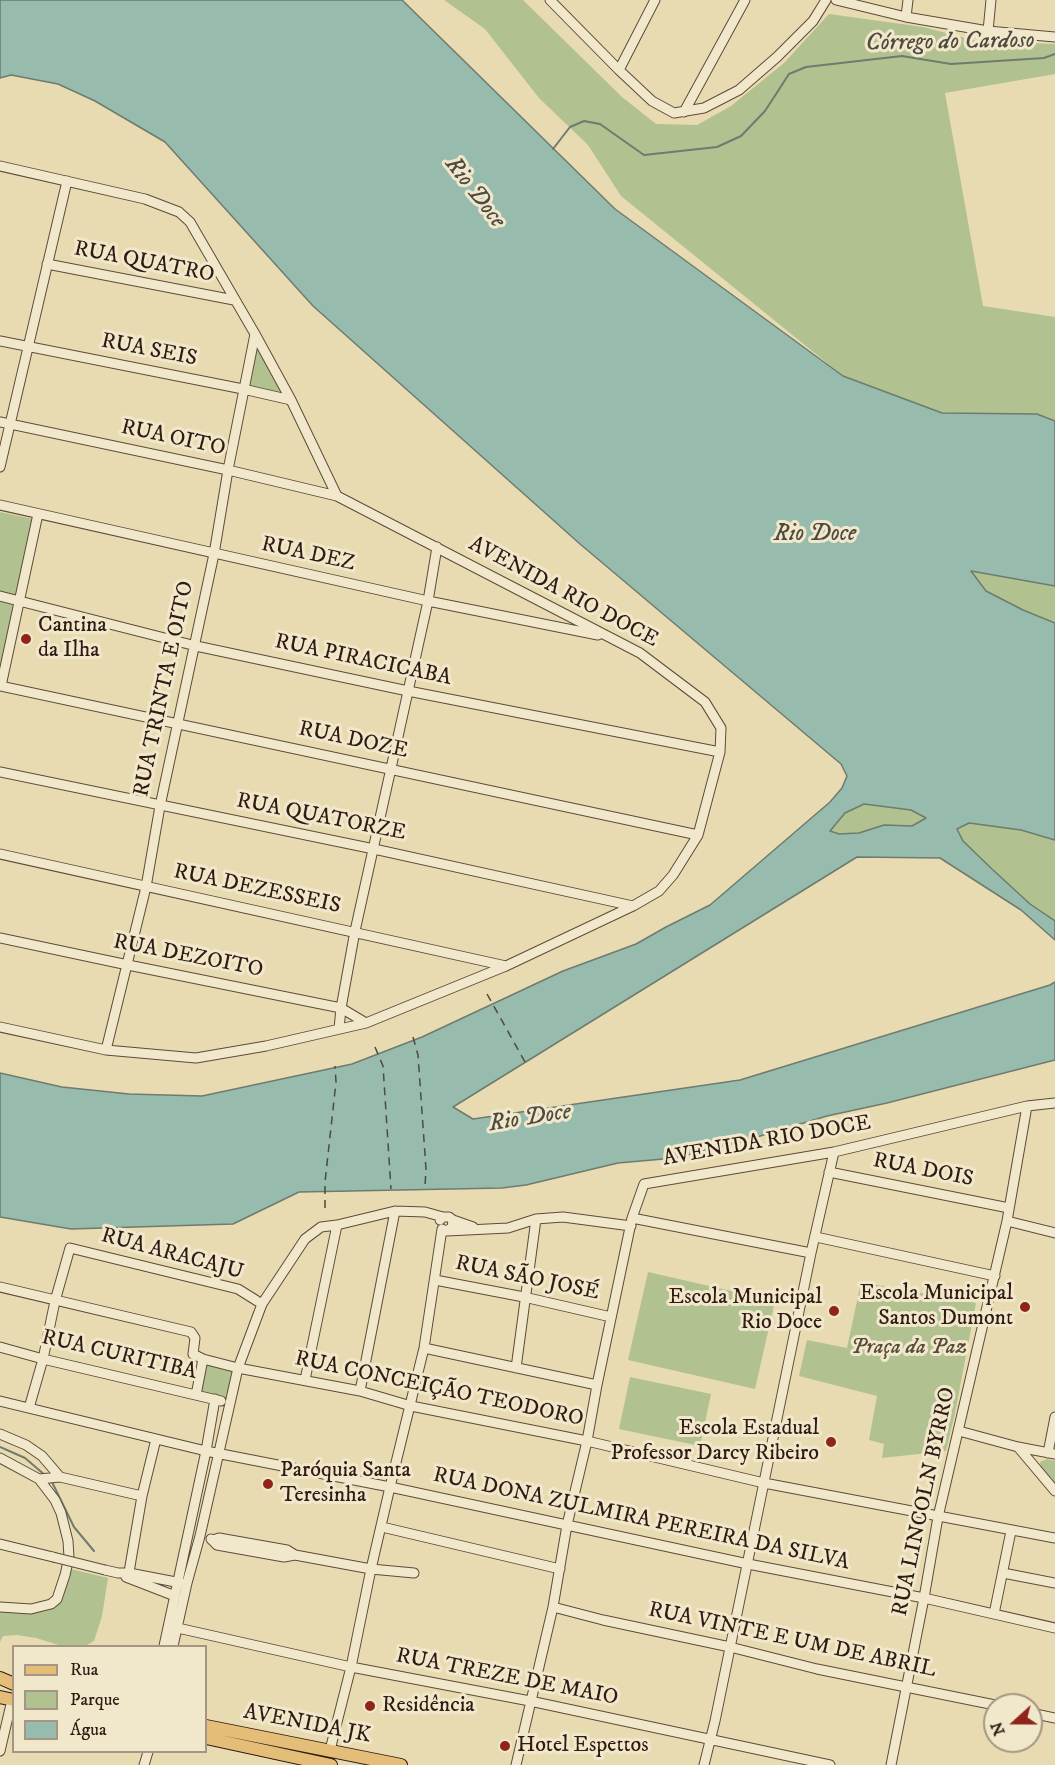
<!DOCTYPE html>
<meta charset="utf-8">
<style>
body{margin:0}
#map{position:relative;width:1055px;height:1765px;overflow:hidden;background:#e9dbb1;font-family:"IM FELL DW Pica",serif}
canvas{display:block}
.legend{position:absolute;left:12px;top:1645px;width:195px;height:108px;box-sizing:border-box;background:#f1e8cc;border:2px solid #a49682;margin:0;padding:8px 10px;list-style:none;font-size:18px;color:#301a12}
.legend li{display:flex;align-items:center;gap:12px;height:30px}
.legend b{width:30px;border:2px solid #a49682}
.north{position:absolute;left:983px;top:1693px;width:60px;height:60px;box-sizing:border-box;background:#f1e8cc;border:2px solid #a49682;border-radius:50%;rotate:249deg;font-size:16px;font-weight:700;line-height:24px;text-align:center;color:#301a12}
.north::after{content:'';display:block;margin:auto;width:21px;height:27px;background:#8f2418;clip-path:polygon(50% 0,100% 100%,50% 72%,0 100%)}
</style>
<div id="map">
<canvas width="1055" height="1765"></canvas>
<ul class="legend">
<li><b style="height:8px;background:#e4be78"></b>Rua</li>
<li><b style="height:16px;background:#b1c190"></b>Parque</li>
<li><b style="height:16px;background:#97bbad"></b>Água</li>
</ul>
<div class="north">N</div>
</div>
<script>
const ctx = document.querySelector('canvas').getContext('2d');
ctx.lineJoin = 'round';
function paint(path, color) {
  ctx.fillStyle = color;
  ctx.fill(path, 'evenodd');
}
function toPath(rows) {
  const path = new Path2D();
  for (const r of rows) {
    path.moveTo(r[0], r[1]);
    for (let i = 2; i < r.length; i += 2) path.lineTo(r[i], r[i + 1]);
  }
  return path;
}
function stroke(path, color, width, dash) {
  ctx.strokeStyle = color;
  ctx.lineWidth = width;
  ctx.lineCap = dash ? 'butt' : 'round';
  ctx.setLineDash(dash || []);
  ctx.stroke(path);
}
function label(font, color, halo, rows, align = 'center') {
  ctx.font = font + ' "IM FELL DW Pica",serif';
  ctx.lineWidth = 6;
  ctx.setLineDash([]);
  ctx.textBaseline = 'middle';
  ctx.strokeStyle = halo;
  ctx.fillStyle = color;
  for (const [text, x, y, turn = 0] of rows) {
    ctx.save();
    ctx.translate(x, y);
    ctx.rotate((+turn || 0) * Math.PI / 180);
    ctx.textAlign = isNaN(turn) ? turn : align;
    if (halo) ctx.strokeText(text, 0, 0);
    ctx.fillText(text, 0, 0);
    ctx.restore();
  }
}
paint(toPath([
 [444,0,523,0,622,97,656,124,697,125,731,106,784,63,829,14,923,27,977,41,1055,44,1055,74,945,93,983,306,1055,317,1055,421,1037,414,942,413,843,376,621,196,588,145,539,98,485,29],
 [255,334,291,400,243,389],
 [0,512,33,519,17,595,0,591],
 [970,570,1055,586,1055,623,1023,610,986,591],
 [0,600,16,604,0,675],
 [864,804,911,810,927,818,912,826,884,825,859,833,839,834,829,831,845,813],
 [969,823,1021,830,1055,840,1055,921,1030,904,963,841,957,829],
 [648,1272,775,1301,755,1389,628,1360],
 [861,1282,976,1303,955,1413,946,1451,882,1458,884,1444,869,1440,877,1396,799,1376,807,1340,847,1348],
 [206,1364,235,1371,228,1399,200,1392],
 [630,1377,711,1394,700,1446,619,1429],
 [1047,1459,1055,1461,1055,1484,1041,1470,1040,1462],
 [71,1569,108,1578,102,1616,94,1641,85,1646,62,1646,36,1638,17,1635,3,1636,0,1642,0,1605,20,1605,45,1602,61,1594,67,1584]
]), '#b1c190');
const water = toPath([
 [0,0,402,0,615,209,843,376,942,413,1037,414,1055,421,1055,586,971,571,986,591,1023,610,1055,623,1055,840,1021,830,969,823,957,829,963,841,992,869,1030,904,1055,921,1055,940,1021,910,940,858,857,857,453,1107,473,1119,740,1080,1050,985,1055,982,1055,1060,887,1103,827,1116,747,1140,675,1158,618,1163,526,1185,502,1188,299,1192,233,1224,71,1229,0,1217,0,1073,62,1087,129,1094,202,1096,352,1064,422,1037,563,971,636,944,666,927,710,905,830,802,842,788,847,776,841,764,580,544,313,306,165,142,95,101,58,84,11,75,0,78,0,0],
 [864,804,911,810,926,818,912,826,884,825,859,833,839,834,830,831,845,813,864,804]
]);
paint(water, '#97bbad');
stroke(water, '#6e7b6f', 1.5);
stroke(toPath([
 [553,149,570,127,584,121,600,124,644,155,717,147,741,136,765,111,789,74,806,67,902,56,951,64,1044,58,1055,54],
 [0,1447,25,1458,46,1476],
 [52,1482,74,1527,94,1551]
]), '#6e7b6f', 2);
stroke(toPath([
 [487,994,525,1062],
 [413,1037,418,1055,426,1169,425,1186],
 [375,1047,383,1066,391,1189],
 [325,1208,325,1182,336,1082,335,1066]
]), '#4f4a40', 1.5, [8, 6]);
const minor = toPath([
 [550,0,619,70,652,101,674,113,704,108,739,90,777,57,813,21,826,0],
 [836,0,906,17,988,31,1055,37],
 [906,17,908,0],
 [988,31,991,0],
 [619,70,655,0],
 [684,112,745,0],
 [0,166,145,199,179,212,190,222,255,334,291,400,337,496,640,653,705,702,721,728,720,752,698,835,673,875,659,891,633,906,506,966,366,1023,266,1046,196,1058,106,1050,0,1027],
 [47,264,234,300],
 [0,341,243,389,291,400],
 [0,422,228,470,337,496],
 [0,467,67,181],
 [0,505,428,601,598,635],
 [0,596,196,646,408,691,720,752],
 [0,686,698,835],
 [1,686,38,514],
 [0,772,374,849,633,906],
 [0,854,506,966],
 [0,938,128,965,341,1008,366,1023],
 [339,1029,341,1008,355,931,428,601,437,547],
 [106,1050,146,887,160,806,214,554,228,470,255,334],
 [829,1172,1009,1208],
 [632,1218,811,1253],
 [440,1220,443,1217,449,1217,453,1220,473,1227],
 [1007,1221,1055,1233],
 [445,1231,452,1228,453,1220],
 [447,1231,508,1228,536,1219,563,1217,631,1226],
 [816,1237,995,1276],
 [435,1280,524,1297,611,1317],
 [0,1287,191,1332,195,1338,193,1354,203,1359,238,1368,360,1391,411,1406,587,1441,764,1483,1055,1538],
 [0,1347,43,1359,221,1401],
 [424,1348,597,1385],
 [516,1368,536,1219],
 [305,1380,337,1225],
 [360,1391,395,1211],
 [196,1395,203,1359],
 [0,1401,206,1451,390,1487,748,1564,924,1598,1055,1628],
 [29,1408,43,1359,55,1301,70,1248,238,1289,262,1304],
 [959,1431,1018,1447,1055,1454],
 [0,1434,26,1445,42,1456,60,1477],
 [1018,1447,1055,1491],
 [1048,1453,1055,1417],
 [0,1458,39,1479,60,1477,142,1496],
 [382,1527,560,1569],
 [211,1539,217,1545,284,1557,295,1555],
 [213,1540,219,1538,287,1550,295,1555,371,1569,414,1573],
 [0,1544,53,1557],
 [105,1570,118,1573,129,1573,181,1583],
 [1003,1573,1055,1583],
 [126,1577,175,1596],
 [128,1578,142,1496,156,1439],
 [0,1607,31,1609,51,1604,57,1599,65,1575,69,1557,68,1541,61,1513,55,1500,39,1479],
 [553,1607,603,1620,730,1647,817,1669,995,1705],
 [994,1614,1011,1531],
 [169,1626,351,1667,530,1701,830,1765],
 [164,1646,206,1451,215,1399],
 [173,1646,187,1583,200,1536,238,1368,262,1304,305,1239,321,1227,337,1225,395,1211,425,1212,443,1217],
 [1031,1713,1055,1718],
 [330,1750,351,1667,371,1569,390,1487,424,1348,442,1229],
 [0,1751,12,1700],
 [144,1765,148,1752],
 [516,1765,553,1607,567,1525,587,1441,597,1385,632,1218,644,1184,834,1152,1027,1106,1055,1103],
 [704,1765,715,1721,811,1253,834,1152],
 [891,1765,924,1598,938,1517,1007,1221,1027,1106]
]);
const major = toPath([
 [0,1678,14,1684],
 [0,1697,14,1700],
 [206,1726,401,1765],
 [206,1738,331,1765]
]);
stroke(minor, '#5e4a3a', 11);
stroke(major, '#301a12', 14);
stroke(minor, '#f1e8cc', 9);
stroke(major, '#e4be78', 12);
const minorBridge = toPath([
 [53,1557,105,1570]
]);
stroke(minorBridge, '#5e4a3a', 11, []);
stroke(minorBridge, '#f1e8cc', 9);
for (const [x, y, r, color] of [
 [26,639,6,"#8f2418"],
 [1025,1307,6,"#8f2418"],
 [834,1311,6,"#8f2418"],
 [831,1442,6,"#8f2418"],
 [268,1484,6,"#8f2418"],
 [370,1706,6,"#8f2418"],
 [505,1746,6,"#8f2418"]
]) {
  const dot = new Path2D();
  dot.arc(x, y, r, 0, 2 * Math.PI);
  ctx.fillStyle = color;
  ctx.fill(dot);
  stroke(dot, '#f1e8cc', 2);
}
label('22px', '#301a12', '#f1e8cc', [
 ["RUA QUATRO",144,263,11],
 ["RUA SEIS",149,351,11],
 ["RUA OITO",173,439,12],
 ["RUA DEZ",308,555,12],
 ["AVENIDA RIO DOCE",563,593,28],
 ["RUA PIRACICABA",363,661,12],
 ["RUA TRINTA E OITO",165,689,-78],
 ["RUA DOZE",353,741,12],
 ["RUA QUATORZE",321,818,11],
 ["RUA DEZESSEIS",257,890,12],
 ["RUA DEZOITO",188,957,11],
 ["AVENIDA RIO DOCE",767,1142,-10],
 ["RUA DOIS",923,1171,11],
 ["RUA ARACAJU",172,1255,15],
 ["RUA SÃO JOSÉ",527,1279,12],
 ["RUA CURITIBA",119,1356,13],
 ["RUA CONCEIÇÃO TEODORO",439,1390,12],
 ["RUA LINCOLN BYRRO",925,1502,-78],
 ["RUA DONA ZULMIRA PEREIRA DA SILVA",641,1520,12],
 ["RUA VINTE E UM DE ABRIL",792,1641,12],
 ["RUA TREZE DE MAIO",507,1678,11],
 ["AVENIDA JK",307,1725,11]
]);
label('22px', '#301a12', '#f1e8cc', [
 ["Cantina",38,626],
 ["da Ilha",38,651],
 ["Escola Municipal",1013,1294,"right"],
 ["Santos Dumont",1013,1319,"right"],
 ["Escola Municipal",822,1298,"right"],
 ["Rio Doce",822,1323,"right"],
 ["Escola Estadual",819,1429,"right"],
 ["Professor Darcy Ribeiro",819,1454,"right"],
 ["Paróquia Santa",280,1471],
 ["Teresinha",280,1496],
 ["Residência",382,1706],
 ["Hotel Espettos",517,1746]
], 'left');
label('italic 22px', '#574c38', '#f1e8cc', [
 ["Praça da Paz",909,1348]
]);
label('italic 24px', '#4f4a40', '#f1e8cc', [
 ["Córrego do Cardoso",950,43,-1],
 ["Rio Doce",474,193,52],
 ["Rio Doce",815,535],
 ["Rio Doce",530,1119,-9]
]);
</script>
